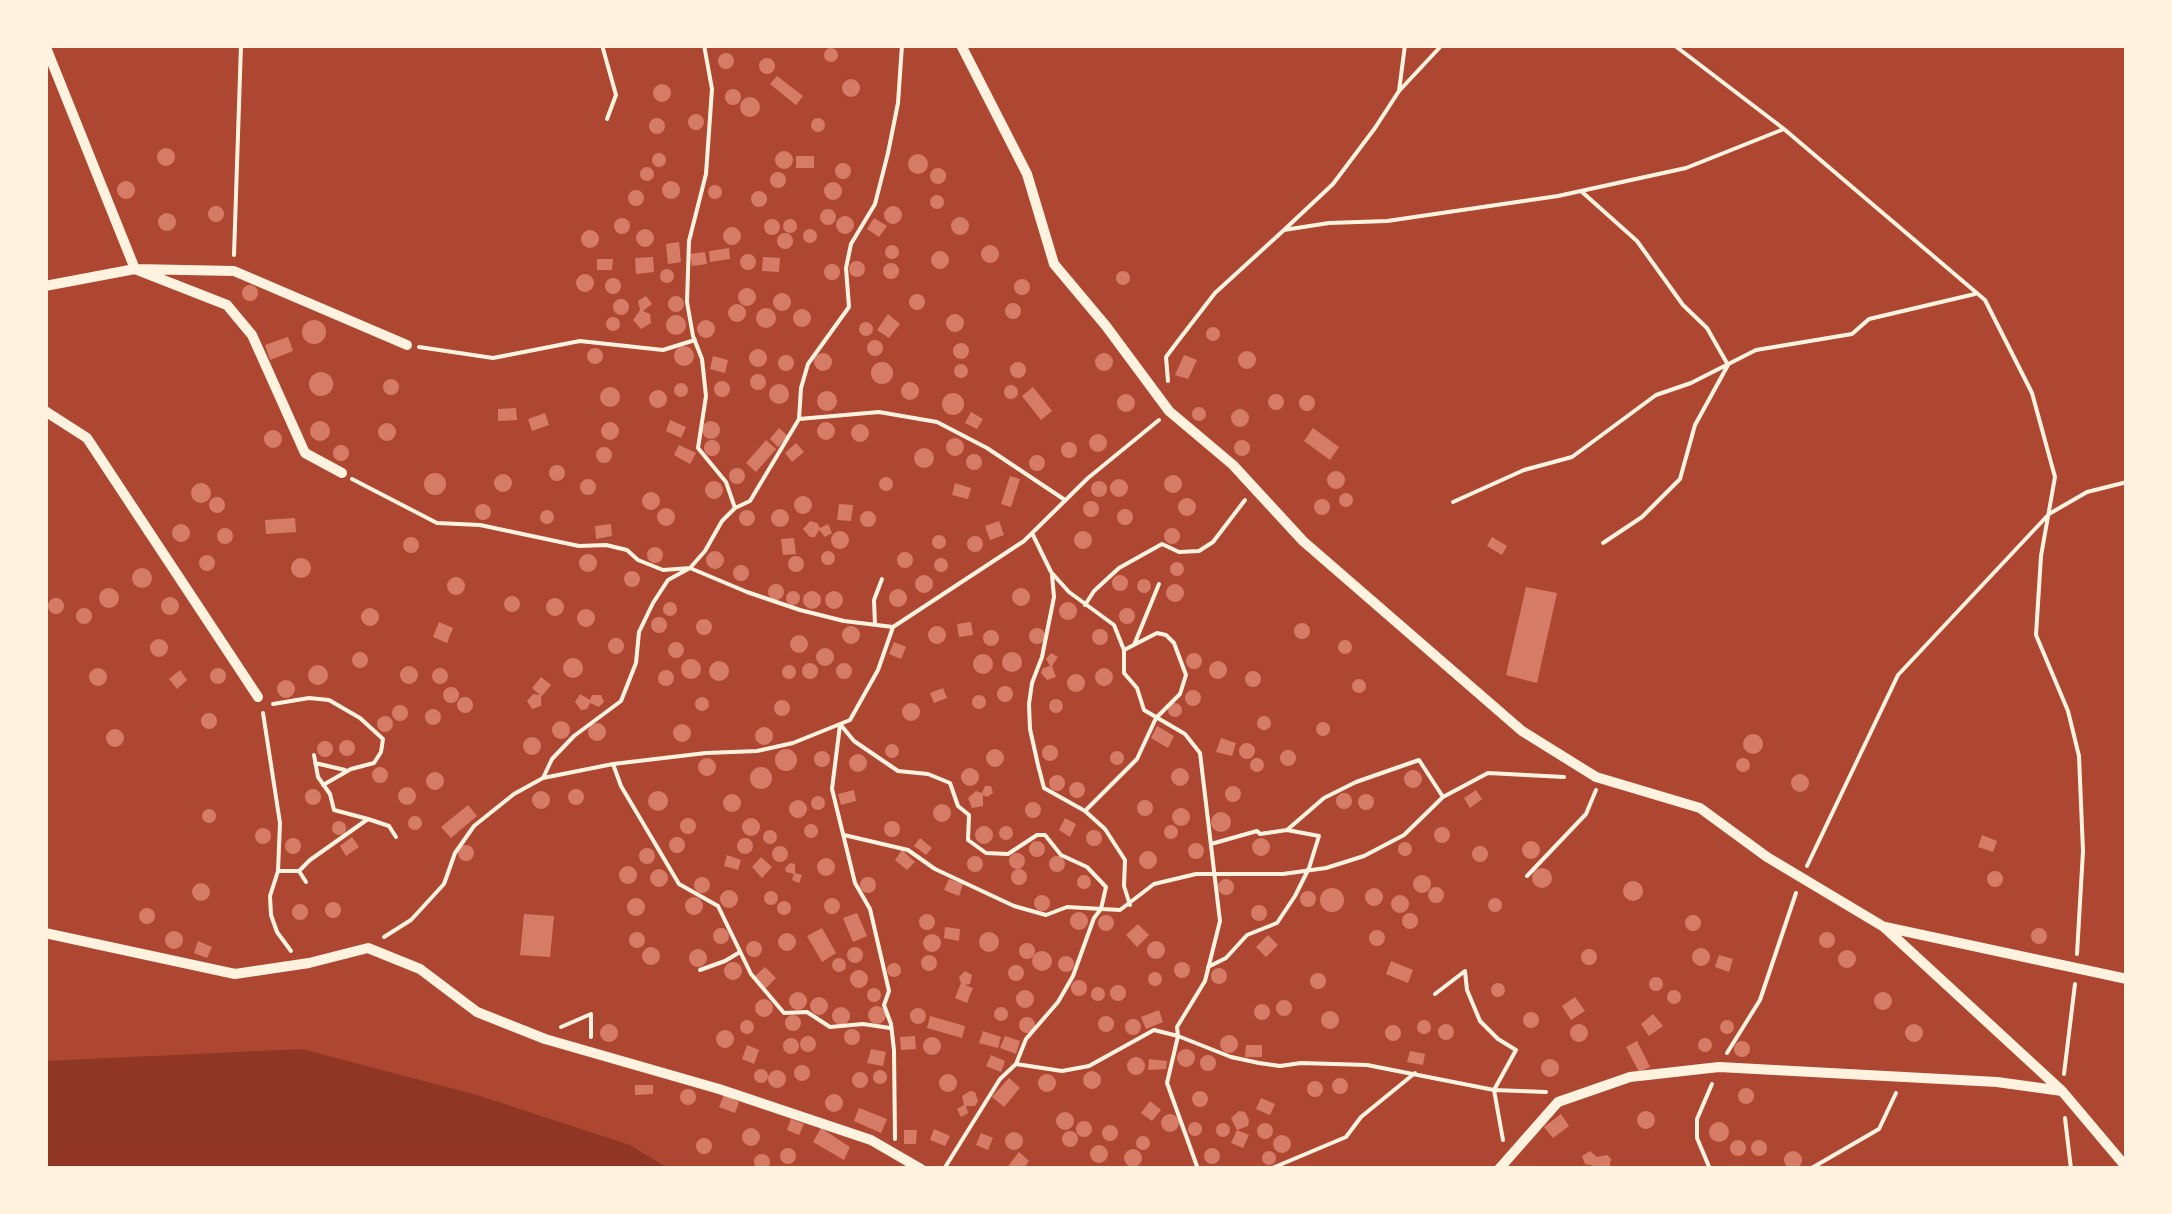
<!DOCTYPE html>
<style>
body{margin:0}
#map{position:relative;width:2172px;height:1214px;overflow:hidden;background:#c8553d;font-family:Quicksand,sans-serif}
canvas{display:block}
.frame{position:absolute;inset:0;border:48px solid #fff3e0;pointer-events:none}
</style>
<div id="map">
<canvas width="2172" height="1214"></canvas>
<div class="frame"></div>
</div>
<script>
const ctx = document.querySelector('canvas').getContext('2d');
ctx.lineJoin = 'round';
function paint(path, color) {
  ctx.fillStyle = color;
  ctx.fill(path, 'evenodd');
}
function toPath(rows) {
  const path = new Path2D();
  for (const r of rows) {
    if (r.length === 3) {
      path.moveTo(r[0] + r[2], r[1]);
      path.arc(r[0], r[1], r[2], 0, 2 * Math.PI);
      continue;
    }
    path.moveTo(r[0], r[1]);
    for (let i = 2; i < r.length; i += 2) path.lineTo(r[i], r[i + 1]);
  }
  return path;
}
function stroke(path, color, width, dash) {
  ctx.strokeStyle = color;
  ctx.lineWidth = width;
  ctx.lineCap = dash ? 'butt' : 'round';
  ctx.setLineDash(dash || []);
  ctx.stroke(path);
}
paint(toPath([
 [45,45,2127,45,2127,1169,45,1169]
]), '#ae4732');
paint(toPath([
 [302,1049,477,1095,630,1145,669,1169,45,1169,45,1061]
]), '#8f3625');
paint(toPath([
 [831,55,7],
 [726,61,8],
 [767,66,8],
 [777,76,803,96,796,105,770,84],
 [851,88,9],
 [662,93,9],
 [733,97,8],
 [750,107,10],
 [696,122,8],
 [657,126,8],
 [818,125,7],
 [166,157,9],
 [784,160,9],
 [659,160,7],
 [918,164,10],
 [796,156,814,156,814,168,796,168],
 [843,171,8],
 [647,174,7],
 [938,176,8],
 [778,180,8],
 [126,190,9],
 [671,190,9],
 [833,191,9],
 [715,192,7],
 [636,198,8],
 [759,199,8],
 [937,202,7],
 [216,214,8],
 [893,215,9],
 [828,217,8],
 [167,222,9],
 [845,225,9],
 [960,226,9],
 [622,226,8],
 [874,218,887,226,879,237,867,229],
 [772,227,8],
 [790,226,7],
 [732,236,9],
 [810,236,7],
 [645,238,9],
 [590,239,9],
 [785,241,8],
 [679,242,681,262,668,264,666,244],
 [892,252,7],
 [990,254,9],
 [729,248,730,259,710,262,709,251],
 [940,260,9],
 [705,252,707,264,692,266,690,254],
 [748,262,8],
 [653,257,654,272,636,274,635,258],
 [763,257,780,258,779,272,762,271],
 [597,259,613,259,612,270,597,270],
 [857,269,8],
 [891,271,8],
 [832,272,8],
 [667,276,7],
 [1123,278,7],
 [585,283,9],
 [613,286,8],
 [1022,287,8],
 [250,293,8],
 [747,297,9],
 [782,302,9],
 [917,302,8],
 [676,304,8],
 [646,296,652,304,643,311,650,314,651,323,641,329,633,320,640,310,638,301],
 [621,307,8],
 [1013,311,8],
 [737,313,9],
 [766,318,10],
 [802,318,9],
 [888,314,900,324,889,338,877,330],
 [955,323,9],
 [676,325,10],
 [613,324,7],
 [314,332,12],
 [706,329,9],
 [866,329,7],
 [1213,334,7],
 [288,337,293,351,270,360,265,345],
 [875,348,8],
 [961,351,8],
 [684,356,10],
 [595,356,8],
 [758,358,9],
 [1247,360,9],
 [823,362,9],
 [1104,362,9],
 [1184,355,1197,360,1188,379,1175,375],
 [786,363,8],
 [713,356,728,360,725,373,710,369],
 [1018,370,8],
 [882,373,11],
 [961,371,7],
 [321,384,12],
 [758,382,8],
 [391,387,8],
 [722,389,8],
 [910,391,9],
 [681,390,7],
 [779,394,10],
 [1011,392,7],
 [1033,387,1052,411,1041,420,1022,396],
 [610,397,10],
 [658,399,9],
 [827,401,10],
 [953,404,11],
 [1276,402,8],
 [1126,403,9],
 [1307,403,8],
 [1199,414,7],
 [516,408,517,420,498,421,498,409],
 [1240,418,9],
 [971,412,983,419,977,429,965,423],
 [545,413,549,425,532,431,528,419],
 [670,420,686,427,681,438,666,431],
 [320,431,10],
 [711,430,9],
 [826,431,9],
 [610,431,9],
 [387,432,9],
 [860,433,9],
 [779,428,788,436,778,447,770,439],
 [1313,428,1339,447,1330,460,1304,441],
 [273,439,9],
 [1098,443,9],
 [955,447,9],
 [766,440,776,449,756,472,746,463],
 [712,448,8],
 [1242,448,8],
 [1069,450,8],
 [796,443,804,452,792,462,785,453],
 [341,453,8],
 [679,445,696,453,690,464,674,455],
 [604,455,8],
 [924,458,10],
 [974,462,8],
 [1037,463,8],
 [557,473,8],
 [737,476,8],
 [1336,480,9],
 [435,484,11],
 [503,483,9],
 [1173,484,9],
 [1010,476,1020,479,1011,507,1001,504],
 [886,484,7],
 [588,487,8],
 [1119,488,9],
 [714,490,9],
 [1099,489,8],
 [201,493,10],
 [955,483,971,488,968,499,952,495],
 [651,501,9],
 [1346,500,7],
 [803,505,9],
 [217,505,8],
 [1187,507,9],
 [1322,507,8],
 [1091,509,8],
 [483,512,8],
 [839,504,853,505,851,521,837,520],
 [666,517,9],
 [780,518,9],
 [1125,517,8],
 [547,517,7],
 [747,518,8],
 [868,519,8],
 [295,518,296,532,266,534,265,520],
 [810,521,817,523,820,528,828,524,832,533,825,537,819,530,815,537,810,537,803,529],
 [999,521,1004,535,990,540,985,526],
 [611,524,612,536,596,539,595,526],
 [181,533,9],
 [225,536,8],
 [1172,536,8],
 [840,540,9],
 [1083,540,9],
 [939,542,7],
 [975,544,8],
 [411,545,8],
 [1492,537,1507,546,1502,555,1487,546],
 [794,538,796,554,783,555,781,539],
 [655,555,8],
 [828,558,7],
 [715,560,9],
 [905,560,8],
 [588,563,9],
 [207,563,8],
 [796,564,8],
 [941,565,7],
 [301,568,10],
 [1177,569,7],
 [741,573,8],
 [142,578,10],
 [632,579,8],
 [924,584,9],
 [1120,583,8],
 [456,586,9],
 [1144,586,7],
 [1175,593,9],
 [776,592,8],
 [1526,587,1557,593,1537,683,1506,675],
 [109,598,10],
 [1021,597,9],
 [898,598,9],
 [793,598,7],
 [834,600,9],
 [812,600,9],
 [512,604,8],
 [170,606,9],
 [555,607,9],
 [56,606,8],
 [670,609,7],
 [1068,611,9],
 [1127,616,8],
 [370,617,9],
 [84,616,8],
 [586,618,9],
 [659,625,8],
 [704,627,8],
 [439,622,453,628,447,643,433,637],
 [971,622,973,635,959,637,957,624],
 [1302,631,8],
 [851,635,9],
 [937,635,9],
 [1037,636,8],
 [1100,637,8],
 [991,638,8],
 [799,644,9],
 [616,646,8],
 [159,648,9],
 [1345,647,7],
 [676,650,8],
 [894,642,906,647,901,659,889,654],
 [825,657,9],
 [360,660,8],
 [1012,662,10],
 [1051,653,1058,657,1052,666,1056,677,1047,680,1041,673,1043,668,1050,666,1046,659],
 [1194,661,8],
 [983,664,10],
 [573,668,10],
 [691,669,10],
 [719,671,10],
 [1218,670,9],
 [844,671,8],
 [810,671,8],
 [789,672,7],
 [318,675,10],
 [409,675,9],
 [1104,677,9],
 [98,677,9],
 [440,676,8],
 [218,676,8],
 [180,670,187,680,177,689,169,679],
 [666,678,8],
 [1253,679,8],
 [1076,683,9],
 [541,677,551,685,541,697,541,706,532,709,527,701,533,694,540,695,532,688],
 [1359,686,7],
 [286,689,9],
 [1005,694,8],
 [451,695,8],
 [943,688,947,698,934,703,930,693],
 [1193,698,8],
 [580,694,590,700,592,695,601,695,604,702,599,707,590,703,587,709,581,710,575,702],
 [979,702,7],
 [465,705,8],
 [702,704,7],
 [1056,706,7],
 [782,708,8],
 [1175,710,7],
 [911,712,9],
 [400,713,8],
 [433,717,8],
 [209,721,8],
 [1264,723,7],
 [385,724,8],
 [561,730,9],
 [1323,729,7],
 [597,732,9],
 [682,733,9],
 [1157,726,1174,736,1168,748,1151,738],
 [764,736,9],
 [115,738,9],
 [1753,744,10],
 [532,746,9],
 [1221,738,1236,743,1232,756,1216,752],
 [347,748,8],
 [325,749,8],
 [1247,751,8],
 [892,751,7],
 [1050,753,8],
 [995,758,9],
 [786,760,11],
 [1288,758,8],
 [1117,758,7],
 [822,759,8],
 [858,763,9],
 [707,767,9],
 [1743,765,7],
 [1257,765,7],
 [380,775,8],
 [761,778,11],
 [1180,777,9],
 [970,777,9],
 [1413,779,9],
 [435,781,9],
 [1800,783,9],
 [1057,783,8],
 [1077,790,8],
 [985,786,991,786,993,793,987,797,983,795,983,806,972,808,968,798,976,791,982,793],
 [1233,794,8],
 [407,796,9],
 [313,797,8],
 [576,797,8],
 [854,790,856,801,841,805,838,794],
 [1476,790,1482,799,1470,808,1464,798],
 [658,801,10],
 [541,800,9],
 [1344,801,8],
 [732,803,9],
 [1366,802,8],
 [818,803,7],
 [1145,808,8],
 [798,809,9],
 [1033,810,8],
 [942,813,9],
 [468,805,477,816,451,838,441,827],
 [1181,817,9],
 [209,816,7],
 [1221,822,10],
 [415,823,7],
 [688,826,8],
 [1065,818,1076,824,1070,837,1059,830],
 [751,827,9],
 [339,828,7],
 [892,829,8],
 [811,831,7],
 [1171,832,7],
 [1006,833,7],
 [984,835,9],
 [1442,835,8],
 [263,836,8],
 [770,837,7],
 [1094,838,8],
 [1982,835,1997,841,1993,852,1978,847],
 [677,845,8],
 [352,837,359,847,346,856,340,846],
 [1261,847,9],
 [920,838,932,848,926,855,914,846],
 [745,846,8],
 [293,846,8],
 [1037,849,8],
 [1531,850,9],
 [1405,849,7],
 [1196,851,8],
 [466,853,8],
 [1480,854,8],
 [780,854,8],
 [647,856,8],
 [902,850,915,862,907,870,895,860],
 [1148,860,9],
 [1017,861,8],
 [727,855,741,860,738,870,724,866],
 [1057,864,8],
 [975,864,8],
 [761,857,772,867,762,878,752,867],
 [826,867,9],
 [790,863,795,864,795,873,802,875,799,883,792,880,794,874,786,872,785,868],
 [628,875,9],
 [1542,878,10],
 [659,878,9],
 [1019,877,8],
 [1995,879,8],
 [1084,882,7],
 [1422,884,9],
 [702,885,8],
 [868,885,8],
 [1226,887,8],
 [949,879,963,884,959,896,944,890],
 [1633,891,10],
 [201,892,9],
 [1436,895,8],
 [1374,897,9],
 [1332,900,12],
 [729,899,9],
 [771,898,7],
 [1308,899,8],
 [1042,903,8],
 [1400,904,9],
 [694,906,9],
 [1495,905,7],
 [832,906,8],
 [636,907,9],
 [784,908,7],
 [333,910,8],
 [300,912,8],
 [1259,913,8],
 [147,916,8],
 [1079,921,9],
 [857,913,867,936,853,942,843,918],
 [1410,921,8],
 [524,914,554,916,550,957,520,955],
 [927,922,8],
 [1693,923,8],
 [1106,923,8],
 [1138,924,1149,935,1137,947,1126,935],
 [945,927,960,929,959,941,944,938],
 [2039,936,8],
 [721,936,8],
 [822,928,836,953,822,962,807,936],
 [1377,938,8],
 [174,940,9],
 [637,940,8],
 [989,942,10],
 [1827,940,8],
 [787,942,9],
 [932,943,9],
 [1268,935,1278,945,1266,957,1256,947],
 [754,949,8],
 [198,941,212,947,207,958,194,953],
 [1156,950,9],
 [1027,951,8],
 [855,955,8],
 [651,956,9],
 [1701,957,9],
 [698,958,9],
 [1589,957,8],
 [1847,959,9],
 [1042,961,10],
 [929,963,8],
 [1719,955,1733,959,1729,972,1715,967],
 [1066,964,8],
 [839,965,7],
 [1391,961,1413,970,1408,983,1386,974],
 [1182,970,8],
 [733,971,9],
 [894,970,7],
 [1016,973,8],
 [765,967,776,978,765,989,754,977],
 [1219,976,8],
 [859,979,9],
 [965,971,972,975,970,984,965,985,973,988,967,1003,955,998,961,983,959,977],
 [1155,979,7],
 [1318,981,8],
 [1656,984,7],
 [1079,988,8],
 [1498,990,7],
 [1118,993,8],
 [1098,994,7],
 [874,995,7],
 [1674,997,7],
 [1025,999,9],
 [1883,1001,9],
 [798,1001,9],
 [819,1006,9],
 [1575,997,1585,1011,1571,1020,1562,1006],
 [764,1008,9],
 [1284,1008,8],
 [1262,1012,8],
 [877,1015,9],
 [841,1016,9],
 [1001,1014,7],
 [918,1016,8],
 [1159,1010,1163,1022,1146,1029,1141,1017],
 [1330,1020,9],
 [1531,1020,8],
 [1653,1014,1663,1026,1649,1036,1641,1024],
 [793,1023,8],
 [930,1016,965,1026,962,1038,927,1028],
 [1106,1024,8],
 [1027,1025,8],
 [1133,1027,8],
 [1727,1027,7],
 [1424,1027,7],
 [747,1027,7],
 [1914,1033,9],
 [609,1033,9],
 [1579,1033,9],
 [1446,1032,8],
 [1393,1033,8],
 [852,1037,8],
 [725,1039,9],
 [983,1031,1001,1037,998,1048,979,1043],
 [1229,1044,9],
 [915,1036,916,1049,901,1050,900,1037],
 [1005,1036,1020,1041,1016,1054,1000,1048],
 [808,1044,8],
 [932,1046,9],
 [1705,1045,7],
 [791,1046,8],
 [1637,1041,1650,1067,1639,1072,1626,1047],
 [1742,1049,8],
 [747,1045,759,1050,754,1064,742,1059],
 [1246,1045,1262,1045,1262,1057,1245,1057],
 [1186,1058,9],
 [871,1049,886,1052,883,1066,867,1063],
 [1410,1051,1425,1054,1423,1065,1407,1062],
 [1208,1063,8],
 [991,1055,1005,1061,1001,1072,986,1066],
 [1136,1066,9],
 [1550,1068,9],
 [1149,1059,1167,1061,1166,1069,1148,1070],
 [802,1073,8],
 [761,1076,7],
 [880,1077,7],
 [777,1079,9],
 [1092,1080,9],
 [860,1080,8],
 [948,1083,9],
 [1047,1083,9],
 [1009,1078,1020,1088,1004,1107,992,1097],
 [1340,1086,8],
 [1315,1089,8],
 [635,1085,653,1085,653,1094,635,1095],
 [1746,1096,8],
 [688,1097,8],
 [970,1091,975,1092,978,1101,975,1106,966,1106,968,1113,961,1117,957,1109,964,1105,962,1096],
 [1200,1099,8],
 [834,1103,9],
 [724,1095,739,1102,735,1113,719,1107],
 [1261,1098,1275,1104,1270,1115,1256,1109],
 [1150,1101,1161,1110,1152,1121,1141,1113],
 [859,1108,887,1119,881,1133,854,1121],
 [1239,1111,1245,1112,1249,1120,1248,1126,1237,1130,1249,1135,1243,1148,1231,1143,1237,1130,1231,1118],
 [1646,1120,9],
 [1065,1121,9],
 [1561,1114,1569,1126,1553,1138,1544,1127],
 [1170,1123,9],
 [791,1119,804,1124,799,1135,787,1130],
 [1084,1129,8],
 [1195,1129,7],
 [1719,1132,10],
 [1223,1130,7],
 [1265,1131,8],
 [1110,1133,8],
 [821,1128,850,1147,844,1160,813,1142],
 [751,1137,9],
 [934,1129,950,1136,945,1146,930,1140],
 [904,1130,917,1130,916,1144,904,1144],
 [1070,1139,8],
 [1014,1141,9],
 [981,1133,993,1138,988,1150,976,1145],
 [1282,1144,9],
 [1143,1143,7],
 [704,1146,8],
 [1759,1148,8],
 [1738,1148,8],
 [1099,1154,9],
 [1212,1156,8],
 [788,1156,8],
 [1133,1158,9],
 [1269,1158,7],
 [1590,1151,1597,1157,1607,1155,1611,1159,1609,1169,1585,1164,1582,1156],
 [1793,1160,9],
 [1019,1152,1029,1161,1023,1169,1006,1169],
 [762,1162,8]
]), '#d67c66');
stroke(toPath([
 [602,45,616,95,607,119],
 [704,45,712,89,706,174,689,241,687,302,693,336,702,359,706,396,698,448,726,482,735,508],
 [1674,45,1784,129,1985,300,2032,393,2055,477,2041,556,2036,635,2068,711,2079,756,2083,851,2077,954],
 [1399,91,1442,45],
 [1581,191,1637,241,1683,305,1707,328,1728,365,1695,425,1680,479,1642,517,1603,543],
 [1284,230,1333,184,1375,128,1399,91,1405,45],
 [234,255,241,45],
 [419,347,493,358,580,341,663,350,695,340],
 [1168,381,1166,357,1178,341,1215,293,1284,230,1329,223,1387,221,1558,196,1686,168,1784,129],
 [799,419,879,412,937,422,987,448,1065,500],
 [352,479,437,523,480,525,579,546,606,545,627,550,638,560,663,570,690,568,747,592,800,610,844,621,893,627],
 [1453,502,1524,470,1572,457,1656,395,1691,383,1756,350,1852,334,1869,319,1975,294],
 [1032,533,1051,572,1069,592,1114,625,1124,650,1124,673,1137,688,1144,710,1185,734,1200,753,1220,921,1205,981,1177,1027,1178,1036,1231,1057,1259,1063,1280,1066,1301,1063,1367,1065,1494,1090,1503,1140],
 [1052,575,1054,597,1042,657,1032,683,1029,704,1030,729,1038,765,1044,788,1085,811,1105,829,1125,860,1124,886,1130,905],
 [1085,605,1094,591,1119,568,1162,544,1179,552,1199,551,1213,542,1245,500],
 [875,625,874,600,882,579],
 [1134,645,1159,584],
 [273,704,309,698,329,700,360,718,383,739,381,752,374,763,351,769,323,785],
 [263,713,280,823,278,871],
 [840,724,854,741,898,771,928,774,950,783,958,806,969,815,968,840,986,853,1008,854,1037,835,1045,835,1061,855,1087,867,1106,887,1101,909,1094,918,1073,976,1058,1002,1026,1039,1016,1064],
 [840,725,832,789,855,883,870,909,889,991,884,1005,891,1024,894,1050,895,1139],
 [314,755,318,777,330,794,334,810,368,819],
 [315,763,345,770],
 [613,764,621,786,679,884,718,906,751,974,784,1013,807,1012,830,1027,863,1024,890,1028],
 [543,778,552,759,574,736,621,701,636,663,639,632,653,603,668,580,690,568,705,551,722,521,735,508,750,501,799,419,801,388,808,364,849,307,846,268,851,244,875,204,888,153,898,103,902,45],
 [1085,811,1137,759,1156,718,1180,694,1186,675,1174,643,1166,635,1157,633,1124,650],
 [844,835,908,850,935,869,1014,906,1046,915,1067,907,1120,910,1154,884,1196,874,1283,874,1326,868,1364,856,1404,835,1443,797,1488,773,1564,777],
 [1211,844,1257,831,1260,834,1287,830,1324,798,1356,782,1419,760,1443,797],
 [1807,866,1898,675,2049,514,2087,492,2127,482],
 [299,871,310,860,368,819,389,826,396,837],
 [1527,876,1586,814,1596,790],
 [384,937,411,920,444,884,455,853,474,826,514,794,543,778,613,764,706,753,757,751,793,743,850,720,878,670,893,627,1024,541,1088,478,1159,420],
 [291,951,277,932,271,915,270,896,278,871,299,871,306,882],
 [1208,967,1226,958,1247,935,1277,923,1295,896,1309,868,1319,836,1287,830],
 [700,970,725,961,740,952],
 [1435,994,1465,971,1467,990,1480,1021,1498,1039,1516,1050,1494,1090,1546,1092],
 [561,1027,591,1014,591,1037],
 [1727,1053,1760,1000,1796,893],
 [2064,1074,2075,984],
 [2065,1118,2071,1169],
 [944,1169,1000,1079,1016,1064,1062,1071,1089,1066,1154,1030,1178,1036,1167,1083,1198,1169],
 [1270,1169,1346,1137,1361,1117,1415,1073],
 [1710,1169,1697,1138,1697,1119,1712,1084],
 [1810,1169,1879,1129,1896,1093]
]), '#fff3e0', 4);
stroke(toPath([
 [45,45,135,269,227,305,252,335,305,453,342,473],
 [961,45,1027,174,1054,264,1106,326,1169,411,1233,465,1303,541,1522,731,1596,777,1700,808,1767,857,1884,927,2062,1091,2127,1168],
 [45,286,135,269,234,271,407,345],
 [45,411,87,438,258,697],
 [1885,927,2127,979],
 [45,933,235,974,309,963,368,948,420,969,477,1012,545,1039,719,1089,871,1140,921,1169],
 [1499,1169,1558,1102,1630,1077,1719,1067,1997,1082,2062,1091]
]), '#fff3e0', 10);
</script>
